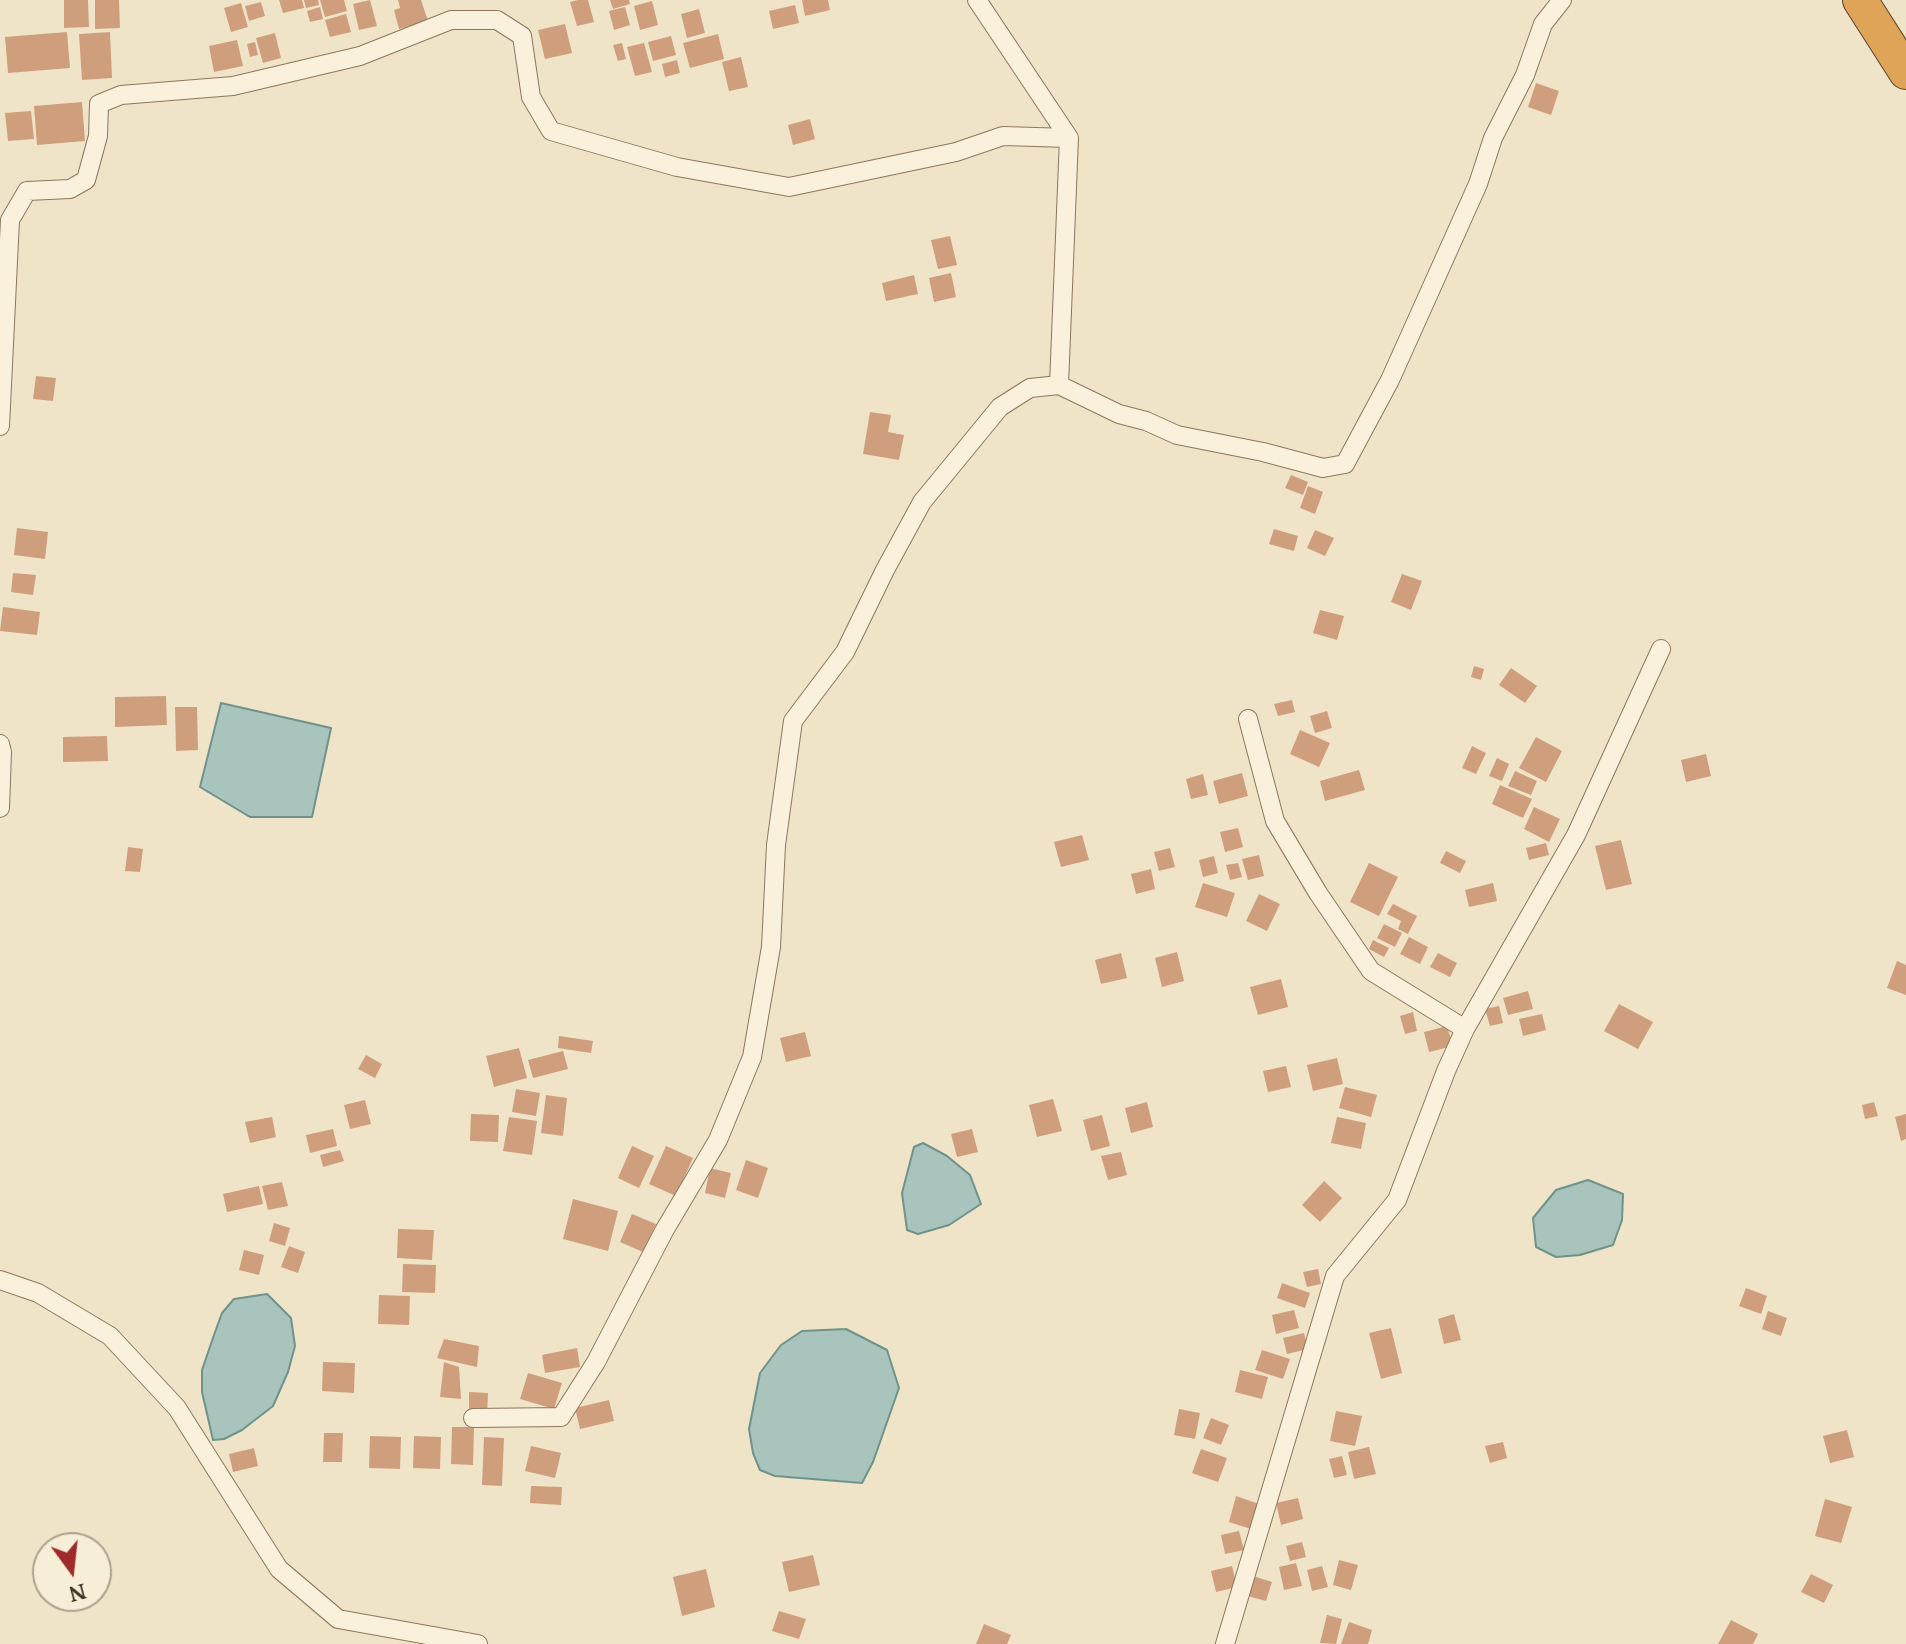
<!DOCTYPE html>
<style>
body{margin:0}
#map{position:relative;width:1906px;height:1644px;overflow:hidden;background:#f0e4c8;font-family:"PT Serif",serif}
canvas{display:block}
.north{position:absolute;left:32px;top:1532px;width:80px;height:80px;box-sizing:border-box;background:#f7eed8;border:2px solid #ada18e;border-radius:50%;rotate:165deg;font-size:22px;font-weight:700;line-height:32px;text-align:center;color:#3d2e20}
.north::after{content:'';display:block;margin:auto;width:28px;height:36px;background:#9e2a2b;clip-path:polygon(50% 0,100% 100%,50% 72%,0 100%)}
</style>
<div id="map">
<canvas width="1906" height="1644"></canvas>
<div class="north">N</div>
</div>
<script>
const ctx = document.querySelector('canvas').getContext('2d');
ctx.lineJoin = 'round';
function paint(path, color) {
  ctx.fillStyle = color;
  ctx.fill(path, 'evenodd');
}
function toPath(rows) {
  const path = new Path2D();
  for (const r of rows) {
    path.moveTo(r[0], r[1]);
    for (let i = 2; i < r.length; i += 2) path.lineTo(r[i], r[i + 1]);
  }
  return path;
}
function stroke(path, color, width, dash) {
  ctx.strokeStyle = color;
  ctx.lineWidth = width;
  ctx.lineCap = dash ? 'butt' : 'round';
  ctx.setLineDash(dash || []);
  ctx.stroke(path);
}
const water = toPath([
 [221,703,331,728,312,817,250,817,200,787,221,703],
 [923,1143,947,1156,970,1175,981,1204,949,1225,918,1234,907,1230,902,1193,914,1147,923,1143],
 [1588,1180,1623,1194,1622,1220,1613,1245,1580,1255,1556,1257,1536,1247,1533,1218,1556,1190,1588,1180],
 [267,1294,291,1318,295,1346,288,1372,273,1406,242,1430,224,1439,213,1440,202,1392,202,1370,214,1335,222,1313,234,1299,267,1294],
 [846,1329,887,1350,899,1388,873,1462,862,1483,775,1476,760,1470,753,1453,749,1429,760,1373,781,1345,802,1331,846,1329]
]);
paint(water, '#a9c4bc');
stroke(water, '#6f938a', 2);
paint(toPath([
 [64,0,88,0,89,27,64,28],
 [95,0,119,0,120,28,95,29],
 [279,0,302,0,304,8,283,13],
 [304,0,318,0,319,5,306,8],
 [320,0,344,0,347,11,325,17],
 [370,0,377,26,359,30,353,4],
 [398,0,421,0,428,21,399,29,394,10,400,8],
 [578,0,588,0,594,22,577,26,570,2],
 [610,0,629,0,630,4,613,9],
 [802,0,828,0,830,10,805,16],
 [652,1,658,25,640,30,634,6],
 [261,2,265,16,249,21,245,6],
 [241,3,248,27,231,32,224,8],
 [795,5,799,23,773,29,769,11],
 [320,7,323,19,310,22,307,11],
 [625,7,630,25,614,30,609,11],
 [699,9,705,33,687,38,681,14],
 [346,14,351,32,330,37,325,20],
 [565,24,572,53,545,59,538,30],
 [67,32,70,68,8,73,5,37],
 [110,32,112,78,82,80,79,34],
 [275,33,281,58,263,63,256,38],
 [718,34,724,59,690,68,683,43],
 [671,36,676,55,653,61,648,42],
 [237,40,243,66,214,72,209,46],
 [255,42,258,55,250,57,247,44],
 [622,43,626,59,618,61,613,45],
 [644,43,652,72,635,76,627,47],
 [741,57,748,87,729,91,722,62],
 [677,60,680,73,665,77,662,64],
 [1536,83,1559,91,1551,115,1528,107],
 [82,102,85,141,37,145,34,106],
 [31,111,34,139,8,141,5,113],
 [810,119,815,139,793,145,788,125],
 [950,236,957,265,938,269,931,240],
 [951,273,956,297,934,302,929,278],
 [914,275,918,294,886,301,882,283],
 [36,376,56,378,53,401,33,399],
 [870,412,891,415,888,432,904,435,899,460,863,454],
 [1291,475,1308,482,1303,495,1285,488],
 [1308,486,1323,492,1315,514,1300,508],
 [17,528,48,532,45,559,14,555],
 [1274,529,1298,536,1294,551,1269,544],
 [1315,530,1334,538,1325,556,1307,548],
 [13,573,36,575,33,595,11,592],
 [1402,574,1422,581,1411,610,1391,602],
 [3,607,40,612,37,635,0,631],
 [1320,610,1344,616,1337,640,1313,633],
 [1474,666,1484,669,1481,680,1471,677],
 [1511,668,1537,686,1525,703,1499,685],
 [166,696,167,725,115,727,115,697],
 [1292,700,1295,712,1278,716,1274,704],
 [175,707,197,707,198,750,176,751],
 [1327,711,1332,728,1315,733,1310,716],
 [1300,730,1330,743,1319,767,1290,754],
 [107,736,108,761,63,762,63,737],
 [1536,737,1562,751,1546,782,1519,768],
 [1472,746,1486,753,1476,774,1462,768],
 [1706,754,1711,776,1686,782,1681,760],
 [1497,758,1509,764,1502,781,1489,776],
 [1359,770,1365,790,1325,801,1320,781],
 [1515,771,1537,781,1531,795,1508,786],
 [1242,773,1248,796,1219,804,1213,781],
 [1203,774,1208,795,1191,799,1186,779],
 [1500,785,1532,799,1523,818,1492,804],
 [1534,807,1560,819,1549,842,1524,829],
 [1238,828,1243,847,1225,852,1220,832],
 [1082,835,1089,860,1061,867,1054,842],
 [1621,840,1632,884,1606,890,1595,846],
 [1546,843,1549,855,1529,860,1526,848],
 [128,847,143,849,140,872,125,871],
 [1170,848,1175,867,1159,871,1154,852],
 [1446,851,1466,861,1460,873,1440,863],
 [1259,855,1264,876,1248,880,1242,859],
 [1214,856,1218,873,1203,877,1199,860],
 [1238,863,1242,877,1230,880,1226,865],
 [1369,863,1398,877,1379,916,1350,902],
 [1151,869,1155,889,1136,894,1131,874],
 [1203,883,1235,893,1227,917,1195,907],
 [1493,883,1497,901,1469,907,1465,890],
 [1259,894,1280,904,1267,931,1246,921],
 [1393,904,1417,916,1408,934,1398,929,1401,921,1387,914],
 [1384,924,1402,933,1395,947,1377,938],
 [1409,937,1428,947,1420,964,1400,954],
 [1373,940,1389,948,1384,957,1369,949],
 [1177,952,1184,981,1162,987,1155,958],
 [1121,953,1127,978,1101,984,1095,960],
 [1438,953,1457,963,1450,977,1430,967],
 [1897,961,1906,965,1906,995,1887,988],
 [1281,979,1288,1007,1258,1015,1250,987],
 [1528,991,1533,1009,1508,1015,1503,998],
 [1619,1004,1653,1022,1638,1049,1604,1031],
 [1499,1006,1503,1023,1490,1026,1485,1009],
 [1413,1012,1417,1031,1405,1034,1400,1016],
 [1542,1014,1546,1030,1523,1036,1519,1019],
 [1447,1026,1453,1046,1429,1052,1424,1032],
 [805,1032,811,1056,786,1062,780,1038],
 [559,1036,593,1041,591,1053,558,1048],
 [519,1048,527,1078,494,1087,486,1056],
 [563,1051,568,1069,533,1078,528,1060],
 [366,1055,382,1064,375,1078,358,1069],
 [1337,1058,1343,1084,1313,1091,1307,1065],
 [1286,1066,1291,1087,1268,1092,1263,1071],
 [1345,1087,1377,1095,1371,1117,1339,1108],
 [516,1089,540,1093,536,1116,512,1112],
 [546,1095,567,1098,563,1136,541,1133],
 [1053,1099,1062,1131,1037,1137,1029,1105],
 [365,1100,371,1124,350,1129,344,1105],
 [1147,1102,1153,1127,1131,1133,1125,1108],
 [1874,1102,1878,1116,1865,1119,1862,1105],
 [471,1114,499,1115,498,1142,470,1141],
 [1906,1114,1906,1139,1901,1141,1895,1117],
 [1102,1115,1110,1146,1091,1151,1083,1120],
 [272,1117,276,1137,250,1143,245,1122],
 [509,1117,537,1121,532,1155,503,1151],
 [1337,1117,1366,1123,1361,1149,1331,1143],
 [333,1129,337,1146,310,1153,306,1135],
 [972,1129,978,1152,957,1157,951,1134],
 [632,1146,654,1156,639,1188,618,1178],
 [666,1146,693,1158,676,1196,649,1184],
 [340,1150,344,1161,323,1167,320,1155],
 [1121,1152,1127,1175,1108,1180,1101,1156],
 [746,1160,768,1168,758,1198,736,1190],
 [710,1168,731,1173,725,1198,705,1193],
 [1324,1181,1342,1198,1320,1222,1302,1205],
 [282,1182,288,1206,268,1210,262,1186],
 [259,1186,263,1204,227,1212,223,1194],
 [573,1199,618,1211,608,1251,563,1239],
 [632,1214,656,1224,643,1252,620,1242],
 [274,1223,290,1228,285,1246,269,1241],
 [398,1229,434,1230,432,1260,397,1258],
 [289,1246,305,1252,298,1273,281,1267],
 [244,1250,264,1255,259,1275,239,1270],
 [403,1264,436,1265,435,1293,402,1292],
 [1318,1269,1321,1284,1307,1287,1303,1272],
 [1282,1283,1310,1293,1305,1308,1277,1298],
 [1746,1288,1767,1296,1761,1314,1739,1306],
 [379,1295,410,1296,409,1325,378,1324],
 [1294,1310,1299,1328,1276,1334,1272,1315],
 [1768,1311,1787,1318,1781,1336,1762,1329],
 [1454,1314,1461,1340,1444,1344,1438,1319],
 [1391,1328,1402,1373,1381,1379,1369,1333],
 [1304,1333,1308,1349,1287,1354,1283,1338],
 [444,1339,479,1346,477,1367,437,1358],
 [577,1348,580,1367,545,1373,542,1355],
 [1262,1350,1290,1359,1283,1379,1255,1370],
 [323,1362,355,1363,354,1393,322,1391],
 [444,1362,459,1367,461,1399,440,1397],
 [1240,1370,1268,1377,1262,1399,1235,1392],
 [528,1373,562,1383,554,1409,520,1399],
 [469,1392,488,1393,487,1416,469,1416],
 [609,1400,614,1421,580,1429,575,1408],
 [1179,1409,1200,1413,1195,1439,1174,1435],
 [1336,1411,1362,1416,1355,1446,1330,1441],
 [1211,1418,1229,1425,1221,1445,1203,1438],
 [452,1427,474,1427,473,1465,451,1464],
 [1847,1430,1854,1457,1830,1463,1823,1436],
 [324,1433,343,1433,342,1462,323,1462],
 [370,1436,401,1437,400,1469,369,1468],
 [414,1436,441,1437,440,1469,413,1468],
 [484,1437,504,1438,502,1486,482,1485],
 [1503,1442,1507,1458,1490,1463,1485,1446],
 [531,1446,561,1453,555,1478,525,1471],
 [1369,1447,1376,1474,1354,1479,1348,1452],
 [254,1448,258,1466,233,1472,229,1454],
 [1201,1449,1227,1458,1218,1482,1192,1473],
 [1342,1456,1347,1475,1334,1478,1329,1459],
 [531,1486,562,1487,561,1505,530,1503],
 [1236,1496,1259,1504,1251,1529,1229,1522],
 [1298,1498,1303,1519,1281,1525,1276,1503],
 [1825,1499,1852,1507,1841,1543,1815,1536],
 [1239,1531,1244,1550,1225,1554,1221,1535],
 [1302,1542,1306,1557,1290,1561,1286,1546],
 [813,1555,820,1585,789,1592,782,1562],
 [1339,1560,1358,1565,1351,1590,1333,1585],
 [1296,1563,1302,1586,1284,1590,1279,1567],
 [1232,1566,1237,1587,1216,1592,1211,1571],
 [1322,1566,1328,1587,1312,1591,1307,1570],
 [706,1569,715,1607,682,1616,673,1577],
 [1811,1574,1833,1585,1824,1603,1801,1592],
 [1250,1575,1272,1582,1266,1601,1244,1595],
 [779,1611,806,1619,799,1639,772,1631],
 [1327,1615,1342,1619,1336,1644,1320,1643],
 [1731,1620,1758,1634,1753,1644,1718,1644],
 [1349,1622,1372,1630,1368,1644,1341,1644],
 [984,1624,1011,1635,1007,1644,976,1644]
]), '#cf9f7d');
const street = toPath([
 [977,0,1069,138,1059,385],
 [0,426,10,220,27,191,70,189,86,180,98,136,99,104,121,95,233,86,360,56,451,20,497,20,522,36,531,97,551,131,677,167,789,187,956,152,1003,136,1069,138],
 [1248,719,1275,821,1318,893,1371,971,1465,1029],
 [0,744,2,752,0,808],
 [0,1280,38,1293,110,1336,177,1408,279,1569,338,1619,478,1644],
 [473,1418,561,1417,596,1362,664,1231,718,1140,752,1057,771,947,776,845,793,721,845,652,885,570,922,502,1000,407,1030,388,1059,385,1119,414,1146,421,1177,435,1263,452,1323,468,1345,464,1390,380,1478,184,1493,138,1525,75,1543,24,1562,0],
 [1225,1644,1335,1276,1397,1200,1446,1071,1465,1029,1576,835,1661,649]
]);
const highway = toPath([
 [1860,0,1906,72]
]);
stroke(street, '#8d765c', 20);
stroke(highway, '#5b4430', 36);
stroke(street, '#faf1dc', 18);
stroke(highway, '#e0a458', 34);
</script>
